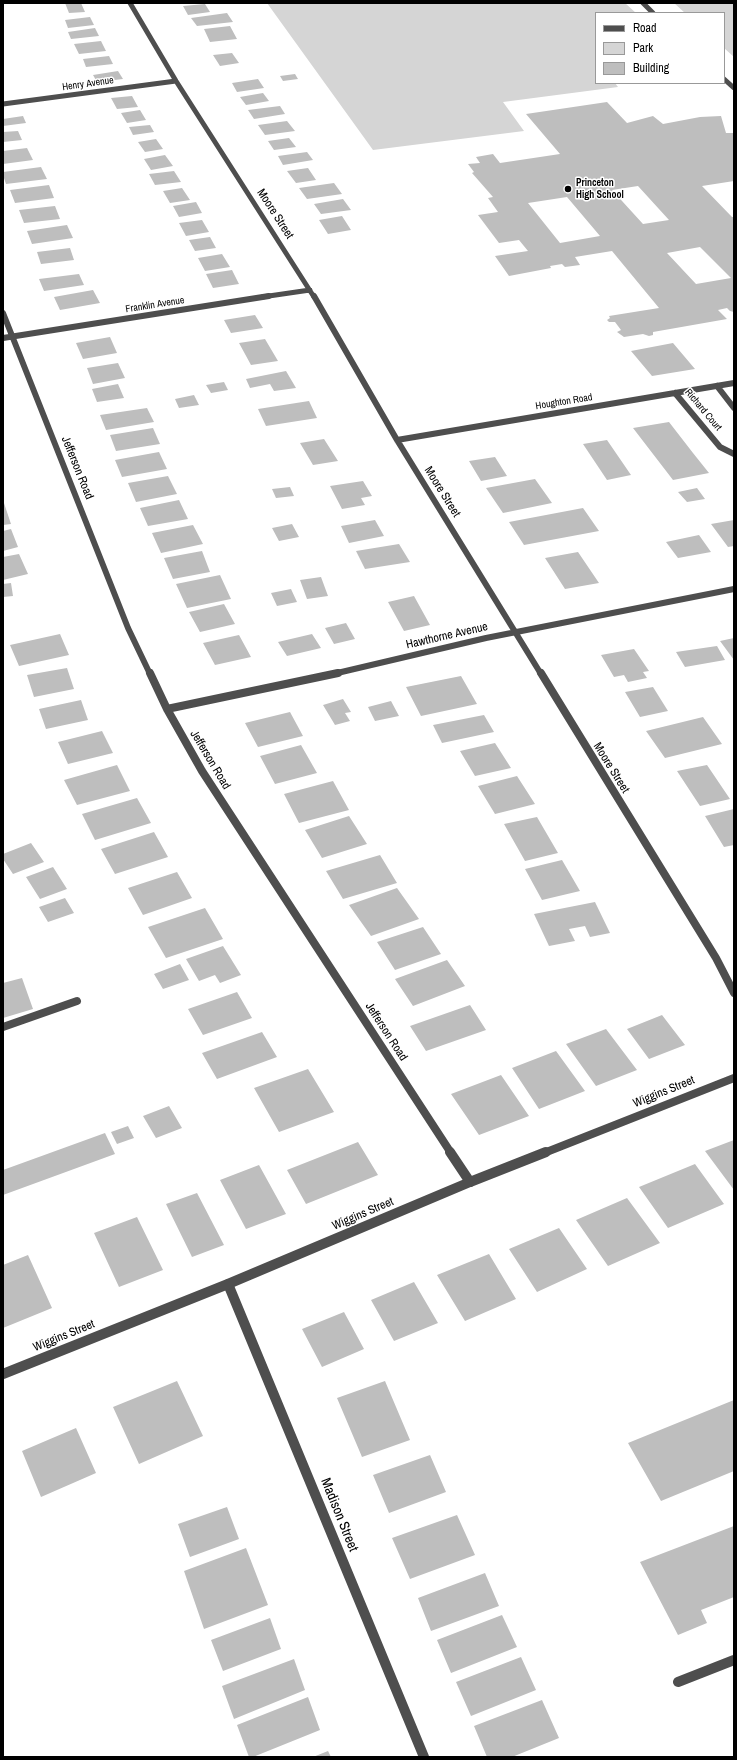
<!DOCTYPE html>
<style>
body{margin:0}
#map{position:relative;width:737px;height:1760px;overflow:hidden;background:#fff;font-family:"Archivo Narrow",sans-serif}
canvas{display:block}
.frame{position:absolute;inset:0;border:4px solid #000;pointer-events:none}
.legend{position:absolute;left:595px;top:12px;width:130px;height:72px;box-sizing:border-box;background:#fff;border:1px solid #999;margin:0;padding:5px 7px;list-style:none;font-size:12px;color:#000}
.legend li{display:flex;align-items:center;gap:8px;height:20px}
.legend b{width:20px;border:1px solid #999}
</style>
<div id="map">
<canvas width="737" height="1760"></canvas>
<div class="frame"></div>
<ul class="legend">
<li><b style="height:5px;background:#4e4e4e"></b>Road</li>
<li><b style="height:11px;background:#d5d5d5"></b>Park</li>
<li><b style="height:11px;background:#bebebe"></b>Building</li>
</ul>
</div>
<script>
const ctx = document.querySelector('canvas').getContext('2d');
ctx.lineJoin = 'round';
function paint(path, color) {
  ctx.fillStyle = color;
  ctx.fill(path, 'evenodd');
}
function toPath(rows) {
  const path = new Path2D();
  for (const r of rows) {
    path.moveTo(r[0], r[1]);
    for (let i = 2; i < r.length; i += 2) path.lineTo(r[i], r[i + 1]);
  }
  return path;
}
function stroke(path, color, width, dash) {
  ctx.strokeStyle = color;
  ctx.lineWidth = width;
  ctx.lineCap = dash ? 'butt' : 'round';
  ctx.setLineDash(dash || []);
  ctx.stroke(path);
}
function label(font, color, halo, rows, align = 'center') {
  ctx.font = font + ' "Archivo Narrow",sans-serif';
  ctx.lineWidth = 3;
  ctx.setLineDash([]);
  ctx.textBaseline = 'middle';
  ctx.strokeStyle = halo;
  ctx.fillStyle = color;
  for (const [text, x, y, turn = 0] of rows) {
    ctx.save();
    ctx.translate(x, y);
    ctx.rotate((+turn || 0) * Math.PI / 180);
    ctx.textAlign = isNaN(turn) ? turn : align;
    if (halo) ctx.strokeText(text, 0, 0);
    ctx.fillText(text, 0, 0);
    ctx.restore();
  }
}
paint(toPath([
 [267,3,625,3,636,13,596,13,596,83,615,83,618,87,503,102,524,131,373,150],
 [674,3,734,3,734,57,724,48,724,13,685,13]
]), '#d5d5d5');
paint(toPath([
 [65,3,81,3,85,12,69,13],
 [205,4,210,12,188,15,183,6],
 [227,13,233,22,197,26,191,18],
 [90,17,94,25,68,28,65,20],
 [230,26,237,39,210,42,204,29],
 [95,28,99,36,71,39,68,32],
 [101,41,106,51,79,54,74,44],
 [232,53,239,63,220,66,213,55],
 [109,56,113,64,86,67,83,59],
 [118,71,123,79,97,82,93,75],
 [295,74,298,79,283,81,280,76],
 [258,79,264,88,237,92,232,83],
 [263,93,269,101,246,105,240,97],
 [132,96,138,107,117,109,111,98],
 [607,102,627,123,653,116,663,124,700,117,721,116,726,133,734,133,734,181,702,186,732,217,734,217,734,312,730,311,727,308,718,310,727,319,653,332,653,335,649,336,643,334,624,337,617,332,621,330,615,322,609,322,607,320,610,318,609,316,659,308,612,251,575,257,580,265,565,267,562,264,550,266,551,268,509,276,495,256,528,251,519,240,499,243,478,215,498,212,488,198,493,197,472,173,474,172,468,164,480,163,476,157,493,154,500,163,560,154,526,114],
 [638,186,669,220,643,224,612,190],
 [567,197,600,236,560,243,528,203],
 [700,247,731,278,696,284,667,253],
 [280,106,285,114,254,119,248,110],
 [140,110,146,120,127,123,121,113],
 [23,116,26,123,3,126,3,119],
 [287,121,295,131,265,135,258,125],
 [150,125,154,132,133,135,129,127],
 [18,131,22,140,3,142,3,132],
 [289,138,296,147,274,150,268,141],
 [156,139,163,149,145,152,138,142],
 [27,148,33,160,3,164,3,151],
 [307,152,313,160,283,165,278,156],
 [165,155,173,166,151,170,144,159],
 [41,167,47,179,6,184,3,175,3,172],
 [308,168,316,180,296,183,287,171],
 [174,171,181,182,155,185,149,174],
 [334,183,342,194,307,199,299,188],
 [49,185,54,198,15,203,10,190],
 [182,188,190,200,170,203,163,191],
 [343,199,351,210,321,214,314,204],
 [196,202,202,213,179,217,173,206],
 [55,206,60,219,24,223,19,210],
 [342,216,351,230,328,234,319,220],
 [202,220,209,232,186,236,179,223],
 [67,225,73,238,32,244,27,231],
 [210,237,216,248,195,251,189,240],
 [70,248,74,260,41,264,37,252],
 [222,254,230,267,205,271,198,258],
 [232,270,239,284,213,288,206,274],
 [79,274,84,285,44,291,39,279],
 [93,290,100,303,60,310,54,297],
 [255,315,263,328,231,333,224,320],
 [110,337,117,353,83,359,76,343],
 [265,339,278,361,251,365,239,343],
 [673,343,695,369,652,376,631,351],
 [118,363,125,378,93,384,87,368],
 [286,371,296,388,274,391,270,384,250,388,246,379],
 [224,382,228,390,211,393,206,385],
 [118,384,124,398,97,402,92,389],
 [194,395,199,405,179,408,175,399],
 [309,401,317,418,266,426,258,409],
 [147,408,154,422,106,430,100,415],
 [669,422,693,453,709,473,673,480,633,428],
 [153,428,160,444,116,451,110,435],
 [324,439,338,461,313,465,300,443],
 [607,440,631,475,607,480,583,444],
 [159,452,167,469,122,477,115,460],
 [495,457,507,476,481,481,469,461],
 [168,476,177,494,136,502,128,483],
 [535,479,552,503,503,513,486,488],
 [363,481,372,496,361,498,365,505,342,509,330,486],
 [290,487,294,496,276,498,272,489],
 [697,488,705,499,687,502,678,492],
 [179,500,188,519,148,526,140,508],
 [3,503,4,503,11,524,3,525],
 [583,508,599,531,524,545,509,522],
 [375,520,384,536,349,543,341,526],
 [734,520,734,546,728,547,711,524],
 [292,524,299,537,279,541,272,528],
 [193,525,203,544,161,553,152,533],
 [11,529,18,547,3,551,3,531],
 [699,535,711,552,678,558,666,542],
 [399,544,410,562,365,569,356,551],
 [202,551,210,572,173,579,164,558],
 [578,552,599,583,565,589,545,558],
 [19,554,28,574,3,580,3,557],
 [220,575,231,599,187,608,176,584],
 [321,577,328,596,307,599,300,580],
 [11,583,13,596,3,597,3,584],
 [291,589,297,602,277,606,271,593],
 [414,596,430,625,404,631,388,602],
 [224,604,235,624,200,632,189,612],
 [346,623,355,639,334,644,325,628],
 [60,634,69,655,19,666,10,645],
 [312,634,321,648,287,656,278,642],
 [239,635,251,657,215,665,203,643],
 [734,638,734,660,720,641],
 [717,646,725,660,685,667,676,652],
 [634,649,649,671,643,672,647,678,628,682,624,675,614,677,601,655],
 [67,668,74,689,34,697,27,675],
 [461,676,477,704,421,716,406,687],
 [653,687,668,711,640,717,625,692],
 [343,699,351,712,345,713,350,721,335,725,323,705],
 [81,700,88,720,46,729,39,709],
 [391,701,399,716,375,721,368,707],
 [290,712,303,736,258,747,245,723],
 [484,715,494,732,442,743,433,725],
 [703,717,722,744,665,758,646,731],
 [102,731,113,753,68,764,58,742],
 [495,743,511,768,475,776,460,751],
 [301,745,317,773,275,784,260,756],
 [117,765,130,791,77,805,64,780],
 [707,765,730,799,700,806,677,771],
 [517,776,535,804,495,814,478,786],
 [333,781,349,810,299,823,284,794],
 [137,798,151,823,95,840,82,814],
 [734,809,734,845,724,847,705,816],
 [349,816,367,844,322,858,305,830],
 [537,817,558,853,525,861,504,824],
 [154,832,168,857,115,874,101,849],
 [31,843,44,862,13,874,3,859,3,854],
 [380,855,397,883,343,899,326,871],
 [562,860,580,891,542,900,525,869],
 [53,867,67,889,40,899,26,877],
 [177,872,192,898,143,915,128,888],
 [397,888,419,919,371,936,349,905],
 [65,898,74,913,48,922,39,907],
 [595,902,610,933,590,937,585,926,569,929,575,941,549,946,534,914],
 [205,908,223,939,166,958,148,927],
 [423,927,441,954,395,970,377,942],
 [223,946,241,975,220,983,215,975,199,981,186,959],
 [447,960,465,986,413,1006,395,979],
 [180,964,189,980,163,989,154,974],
 [22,978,33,1009,3,1018,3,983],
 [237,992,252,1018,203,1035,188,1009],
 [470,1005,486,1030,426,1051,410,1026],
 [662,1015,685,1045,649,1059,627,1029],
 [606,1029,637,1070,596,1086,566,1044],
 [262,1032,277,1057,217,1079,202,1053],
 [556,1051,585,1091,539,1109,512,1068],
 [308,1069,334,1112,279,1132,254,1088],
 [501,1075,529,1116,479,1135,451,1094],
 [169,1106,182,1128,156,1138,143,1116],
 [128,1126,134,1138,117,1144,111,1132],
 [105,1133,115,1154,3,1195,3,1170],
 [734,1140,734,1190,705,1151],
 [358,1142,378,1175,306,1204,287,1170],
 [695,1164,724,1204,668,1228,639,1187],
 [259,1165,286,1214,246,1229,220,1180],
 [197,1193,224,1245,192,1257,166,1204],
 [627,1198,660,1243,608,1266,576,1220],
 [137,1217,163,1270,119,1287,94,1233],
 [559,1228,587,1269,537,1292,509,1249],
 [489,1254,516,1299,465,1321,437,1275],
 [28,1255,52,1308,3,1328,3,1265],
 [414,1282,438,1323,394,1341,371,1300],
 [344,1312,364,1349,322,1367,302,1329],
 [177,1381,203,1436,139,1464,113,1407],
 [385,1381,410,1440,362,1457,337,1398],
 [734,1400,734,1471,661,1501,628,1443],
 [76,1428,96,1473,41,1497,22,1451],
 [430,1455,446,1492,389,1513,373,1475],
 [227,1507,239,1539,190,1557,178,1524],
 [457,1515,475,1555,410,1579,392,1538],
 [734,1526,734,1597,701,1610,707,1623,678,1635,640,1562],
 [246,1548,268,1605,204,1629,184,1571],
 [485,1573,499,1606,431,1631,418,1598],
 [502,1615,517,1647,451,1673,437,1640],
 [270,1618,281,1649,223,1671,211,1640],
 [521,1657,536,1690,471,1716,456,1682],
 [294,1659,305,1690,234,1719,222,1686],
 [308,1697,320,1730,253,1757,249,1757,237,1725],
 [542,1700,559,1738,512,1757,487,1757,474,1726],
 [328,1751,331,1757,313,1757]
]), '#bebebe');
stroke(toPath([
 [130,3,176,81,314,297],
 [643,3,653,13],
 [724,79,734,88],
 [3,104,176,81],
 [262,297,310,290]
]), '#4e4e4e', 5);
stroke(toPath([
 [314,296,397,440,541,674],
 [3,313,128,628,150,674],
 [3,338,269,296],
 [717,386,734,408],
 [675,393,720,447,734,454],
 [397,440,734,383],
 [333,674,486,638,734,589]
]), '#4e4e4e', 6);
stroke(toPath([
 [150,673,167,709,202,771,451,1153],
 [541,673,716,958,734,993],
 [167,709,338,673],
 [3,1027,77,1001]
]), '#4e4e4e', 8);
stroke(toPath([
 [450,1152,470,1182],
 [228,1284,424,1757],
 [678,1682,734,1660]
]), '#4e4e4e', 10);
stroke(toPath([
 [544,1153,734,1078]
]), '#4e4e4e', 8);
stroke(toPath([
 [3,1374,228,1284,470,1182,546,1152]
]), '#4e4e4e', 10);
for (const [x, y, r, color] of [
 [568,189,4,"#000"]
]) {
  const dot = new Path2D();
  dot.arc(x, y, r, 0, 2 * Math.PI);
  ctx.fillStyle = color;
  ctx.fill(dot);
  stroke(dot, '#fff', 1.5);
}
label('10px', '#000', '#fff', [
 ["Henry Avenue",88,84,-8],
 ["Franklin Avenue",155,305,-9],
 ["Houghton Road",564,402,-9],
 ["Richard Court",703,410,50]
]);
label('bold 10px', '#000', '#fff', [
 ["Princeton",576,183],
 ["High School",576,195]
], 'left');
label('12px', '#000', '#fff', [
 ["Moore Street",275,214,57],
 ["Jefferson Road",77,468,68],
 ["Moore Street",442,492,58],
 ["Hawthorne Avenue",447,636,-13],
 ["Jefferson Road",210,760,59],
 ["Moore Street",611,768,58],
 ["Jefferson Road",386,1032,57],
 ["Wiggins Street",664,1092,-22],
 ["Wiggins Street",363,1214,-23],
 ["Wiggins Street",64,1336,-22]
]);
label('14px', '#000', '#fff', [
 ["Madison Street",339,1515,68]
]);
</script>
